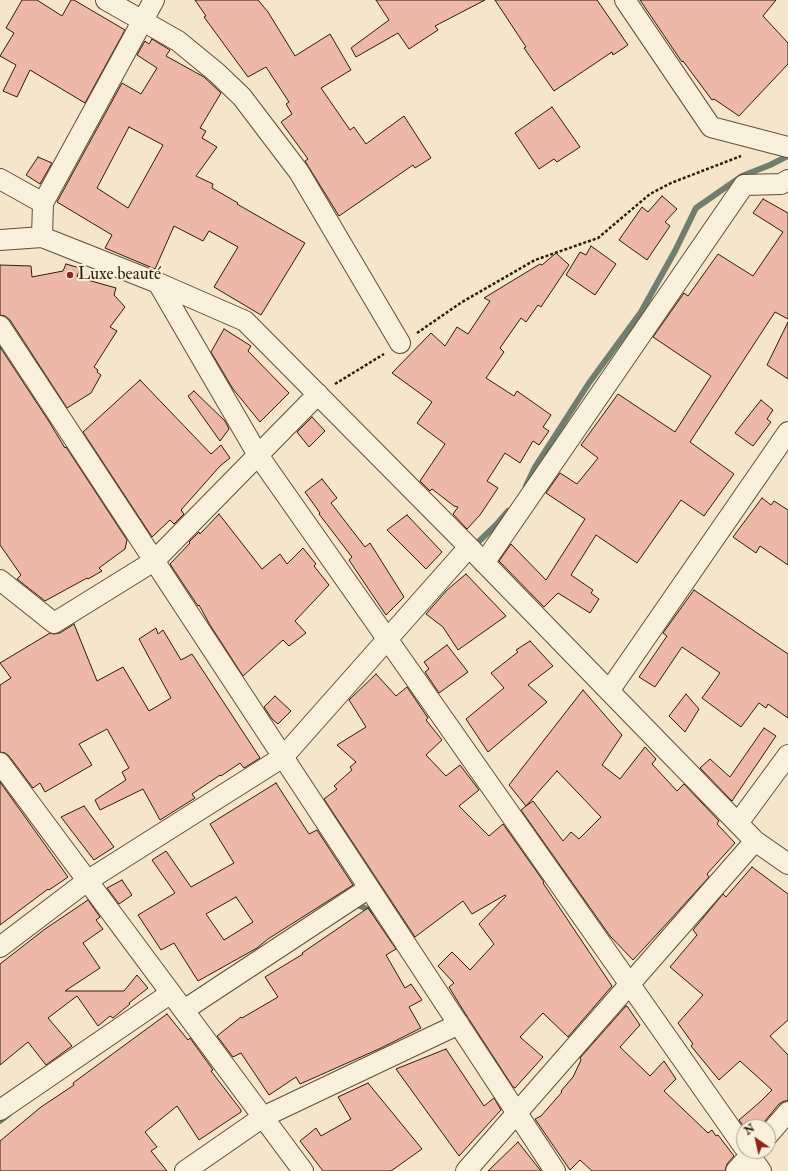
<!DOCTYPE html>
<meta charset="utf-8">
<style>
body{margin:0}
#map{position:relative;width:788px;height:1171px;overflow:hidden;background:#f5e6cb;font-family:"IM FELL Double Pica",serif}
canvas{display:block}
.north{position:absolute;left:736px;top:1119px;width:40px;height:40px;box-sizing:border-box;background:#f8efdd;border:1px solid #a89b87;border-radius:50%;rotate:326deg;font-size:11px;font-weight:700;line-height:16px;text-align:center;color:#301c06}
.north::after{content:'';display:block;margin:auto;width:14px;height:18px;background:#8f2418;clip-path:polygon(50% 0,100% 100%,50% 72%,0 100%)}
</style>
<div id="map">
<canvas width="788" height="1171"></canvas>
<div class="north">N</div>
</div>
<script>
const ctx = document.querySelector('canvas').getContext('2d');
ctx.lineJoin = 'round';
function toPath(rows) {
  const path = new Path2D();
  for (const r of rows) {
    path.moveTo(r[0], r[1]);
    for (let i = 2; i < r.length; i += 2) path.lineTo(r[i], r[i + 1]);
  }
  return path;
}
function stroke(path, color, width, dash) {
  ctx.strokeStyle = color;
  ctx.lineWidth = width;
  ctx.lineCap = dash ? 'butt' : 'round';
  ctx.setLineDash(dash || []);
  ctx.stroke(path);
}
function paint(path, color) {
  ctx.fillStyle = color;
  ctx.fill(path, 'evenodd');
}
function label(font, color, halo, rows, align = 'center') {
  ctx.font = font + ' "IM FELL Double Pica",serif';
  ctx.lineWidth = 4;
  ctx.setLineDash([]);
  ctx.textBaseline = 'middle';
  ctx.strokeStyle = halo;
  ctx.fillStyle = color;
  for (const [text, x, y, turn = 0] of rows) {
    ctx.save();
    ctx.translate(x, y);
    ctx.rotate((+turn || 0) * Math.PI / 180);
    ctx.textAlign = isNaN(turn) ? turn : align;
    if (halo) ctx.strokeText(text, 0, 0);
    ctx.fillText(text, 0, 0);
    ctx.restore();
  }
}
stroke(toPath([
 [526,486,535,467,589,383,641,312,675,251,696,208,742,176,770,165,788,156],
 [473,547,496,525,508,511],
 [353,903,377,913],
 [0,1121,9,1114]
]), '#717e6f', 6);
const building = toPath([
 [22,0,37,0,62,16,71,0,74,0,125,30,85,103,30,70,17,97,3,91,16,65,0,56,14,33,6,28,22,0],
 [195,0,258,0,268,12,295,56,330,34,351,70,321,88,350,130,354,127,366,144,404,116,431,158,415,168,413,165,339,216,305,161,308,159,281,122,292,114,286,104,289,102,266,67,248,77,204,17,206,16,195,0],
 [376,0,485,0,435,26,438,30,409,49,398,33,356,57,351,48,389,20,376,0],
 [495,0,597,0,628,45,613,55,612,52,554,91,524,48,526,47,495,0],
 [640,0,776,0,763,16,788,43,788,64,739,116,714,99,712,100,683,61,682,62,640,0],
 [152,39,170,50,166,56,204,77,221,93,200,128,206,131,202,138,217,147,196,176,213,184,212,188,238,203,237,204,305,243,261,315,214,287,238,247,209,231,203,241,174,226,155,269,105,248,112,235,57,202,122,83,141,94,157,68,137,55,145,41,149,44,152,39],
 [129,127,163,145,128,208,97,188,129,127],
 [552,107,580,147,557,162,554,159,539,169,515,133,552,107],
 [38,157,52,163,40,184,26,175,38,157],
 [662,196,677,209,665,222,670,226,647,260,619,240,642,207,648,212,662,196],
 [763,199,788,213,788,319,775,312,690,442,734,474,704,516,681,500,637,563,596,535,571,575,593,590,591,593,599,599,590,613,558,593,544,607,499,561,511,544,546,580,585,519,546,493,560,473,577,484,598,458,581,445,618,394,675,432,711,376,653,337,684,293,688,296,718,254,753,276,783,232,753,213,763,199],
 [591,246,616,264,595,295,566,275,580,252,586,255,591,246],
 [556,253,569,265,541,307,538,305,526,322,521,318,500,348,504,352,486,378,514,396,517,391,551,415,543,427,549,431,539,445,533,441,520,463,505,453,487,481,498,488,480,515,467,529,453,514,458,507,454,506,432,489,430,491,420,481,445,444,417,423,432,402,392,373,431,333,445,346,457,327,468,334,490,301,484,298,540,264,542,265,556,253],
 [66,264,80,268,77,277,116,288,114,295,125,307,110,327,117,331,94,367,98,370,97,372,101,375,91,393,67,408,10,320,5,316,0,315,0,265,31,266,32,277,63,271,66,264],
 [788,322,788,379,767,365,788,322],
 [224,329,251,346,248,351,289,393,260,422,233,389,211,352,224,329],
 [0,347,48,420,65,448,66,447,127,540,125,549,99,568,102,571,88,579,87,578,45,601,17,579,21,575,0,545,0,347],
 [140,380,211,454,221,445,230,458,220,466,181,510,184,514,174,524,170,520,152,537,83,432,140,380],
 [194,391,225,421,229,429,220,441,188,396,194,391],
 [761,400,773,410,767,419,771,422,753,446,735,433,761,400],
 [312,417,325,431,309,447,297,432,312,417],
 [322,479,337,498,331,503,365,547,370,543,404,597,386,615,349,560,352,557,319,514,320,513,305,492,322,479],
 [762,498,771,505,774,501,788,510,788,565,760,546,756,553,733,537,762,498],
 [219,514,262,569,280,554,287,564,303,548,316,564,314,566,329,585,295,621,306,633,289,646,283,640,243,676,210,625,199,605,198,606,170,564,190,543,189,542,199,532,200,534,219,514],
 [407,515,442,552,426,569,387,530,407,515],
 [466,574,506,616,458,650,443,627,426,614,447,590,466,574],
 [694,590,788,654,788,718,768,704,766,708,759,703,741,727,702,698,720,673,682,647,655,687,639,677,667,636,663,633,694,590],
 [74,624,97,681,123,667,149,711,171,698,139,639,156,628,158,634,163,630,181,660,192,654,260,758,244,768,240,763,221,776,220,775,192,794,195,798,160,820,143,789,100,810,95,800,126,780,122,772,129,768,107,729,79,744,92,765,45,792,40,783,33,788,9,756,5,753,0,752,0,685,11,678,0,663,50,633,54,634,60,633,74,624],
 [530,641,553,666,528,685,547,702,488,752,466,719,504,688,491,673,518,652,516,650,530,641],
 [447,645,468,672,439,693,425,672,429,669,424,662,447,645],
 [376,674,396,696,407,687,428,718,426,720,442,740,426,755,446,776,460,765,479,790,459,806,489,836,503,824,544,882,543,883,612,986,568,1037,543,1013,520,1037,543,1057,515,1088,513,1087,463,1010,449,987,454,983,438,966,452,952,470,970,494,944,479,924,506,896,505,895,472,914,463,901,415,937,324,799,337,789,334,786,352,770,350,767,356,762,337,745,366,727,349,700,376,674],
 [583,690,622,735,602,765,620,779,645,747,656,759,652,764,677,791,684,784,719,821,717,824,735,843,707,874,709,877,670,920,633,960,610,936,521,810,526,806,509,785,583,690],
 [557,771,601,817,579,839,571,832,563,841,533,801,526,806,557,771],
 [686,694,699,709,685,732,669,716,686,694],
 [275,696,291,711,278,724,272,719,264,707,275,696],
 [764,728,776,736,732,801,700,768,710,759,730,777,764,728],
 [0,782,68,877,49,890,48,889,0,925,0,782],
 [276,783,309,834,317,830,353,885,268,939,257,948,198,981,174,943,161,950,138,915,175,893,152,860,166,851,191,887,234,863,210,824,276,783],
 [236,897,253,922,224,940,206,914,236,897],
 [84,806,114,847,94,860,61,817,84,806],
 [752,867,788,894,788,1020,770,1036,788,1055,788,1101,784,1101,779,1104,760,1127,744,1127,739,1120,760,1102,772,1090,740,1061,719,1080,691,1046,693,1044,678,1023,703,995,670,967,697,935,693,930,723,894,726,897,752,867],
 [122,880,132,895,119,904,107,888,122,880],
 [88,900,100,917,96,920,103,929,83,943,100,968,65,991,124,991,137,975,148,988,129,1003,130,1004,113,1018,110,1016,98,1026,77,996,48,1018,72,1046,46,1065,28,1042,0,1065,0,964,45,929,88,900],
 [368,908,396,949,386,955,405,988,411,984,422,1000,409,1007,421,1028,381,1048,300,1084,296,1077,269,1095,241,1053,233,1057,217,1036,241,1017,242,1018,278,997,265,977,303,954,302,953,368,908],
 [626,1006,627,1006,640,1025,620,1047,650,1076,664,1061,676,1079,664,1091,708,1133,712,1130,716,1136,718,1135,734,1156,727,1164,725,1171,592,1171,580,1160,570,1170,535,1119,541,1116,562,1092,561,1091,573,1077,581,1060,580,1058,626,1006],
 [167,1014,188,1040,190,1038,213,1070,211,1071,241,1110,241,1112,199,1140,177,1106,145,1132,157,1147,151,1151,167,1171,0,1171,0,1141,41,1107,74,1085,73,1083,167,1014],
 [446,1049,484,1106,494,1098,501,1110,459,1156,396,1069,446,1049],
 [368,1083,422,1149,391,1171,323,1171,300,1141,316,1128,321,1136,351,1119,338,1097,368,1083],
 [518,1142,541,1171,488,1171,518,1142]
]);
paint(building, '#edb8a7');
stroke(building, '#301c06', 1);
const minor = toPath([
 [106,0,178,41,217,73,242,97,299,172,400,343],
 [625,0,711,127,788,147],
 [0,179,43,203],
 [42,237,43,203,154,0],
 [0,240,42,237,158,283,245,321,469,547,755,841,788,864],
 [158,283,258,455,744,1147],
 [0,326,555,1171],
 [484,563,744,185,781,184,788,180],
 [0,580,54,623,154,561,318,394],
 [609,691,788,432],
 [0,763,303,1171],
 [738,823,788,755],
 [0,947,87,881,283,757,469,547],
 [184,1010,369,888],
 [0,1110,171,993],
 [768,1135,788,1112],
 [747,1151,761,1171],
 [185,1171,263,1117,459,1024],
 [466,1171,755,841],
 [736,1171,754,1151]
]);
stroke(minor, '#614e37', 22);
stroke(toPath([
 [417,333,462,302,535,260,598,238,650,194,671,183,741,156],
 [335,384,384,354]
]), '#301c06', 2.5, [3, 2]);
stroke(minor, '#f8efdd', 20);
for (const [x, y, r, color] of [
 [70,275,4,"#8f2418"]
]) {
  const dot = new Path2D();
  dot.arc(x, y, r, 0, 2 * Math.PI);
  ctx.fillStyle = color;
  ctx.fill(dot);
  stroke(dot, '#f8efdd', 1.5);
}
label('17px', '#301c06', '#f8efdd', [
 ["Luxe beauté",78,275]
], 'left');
</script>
